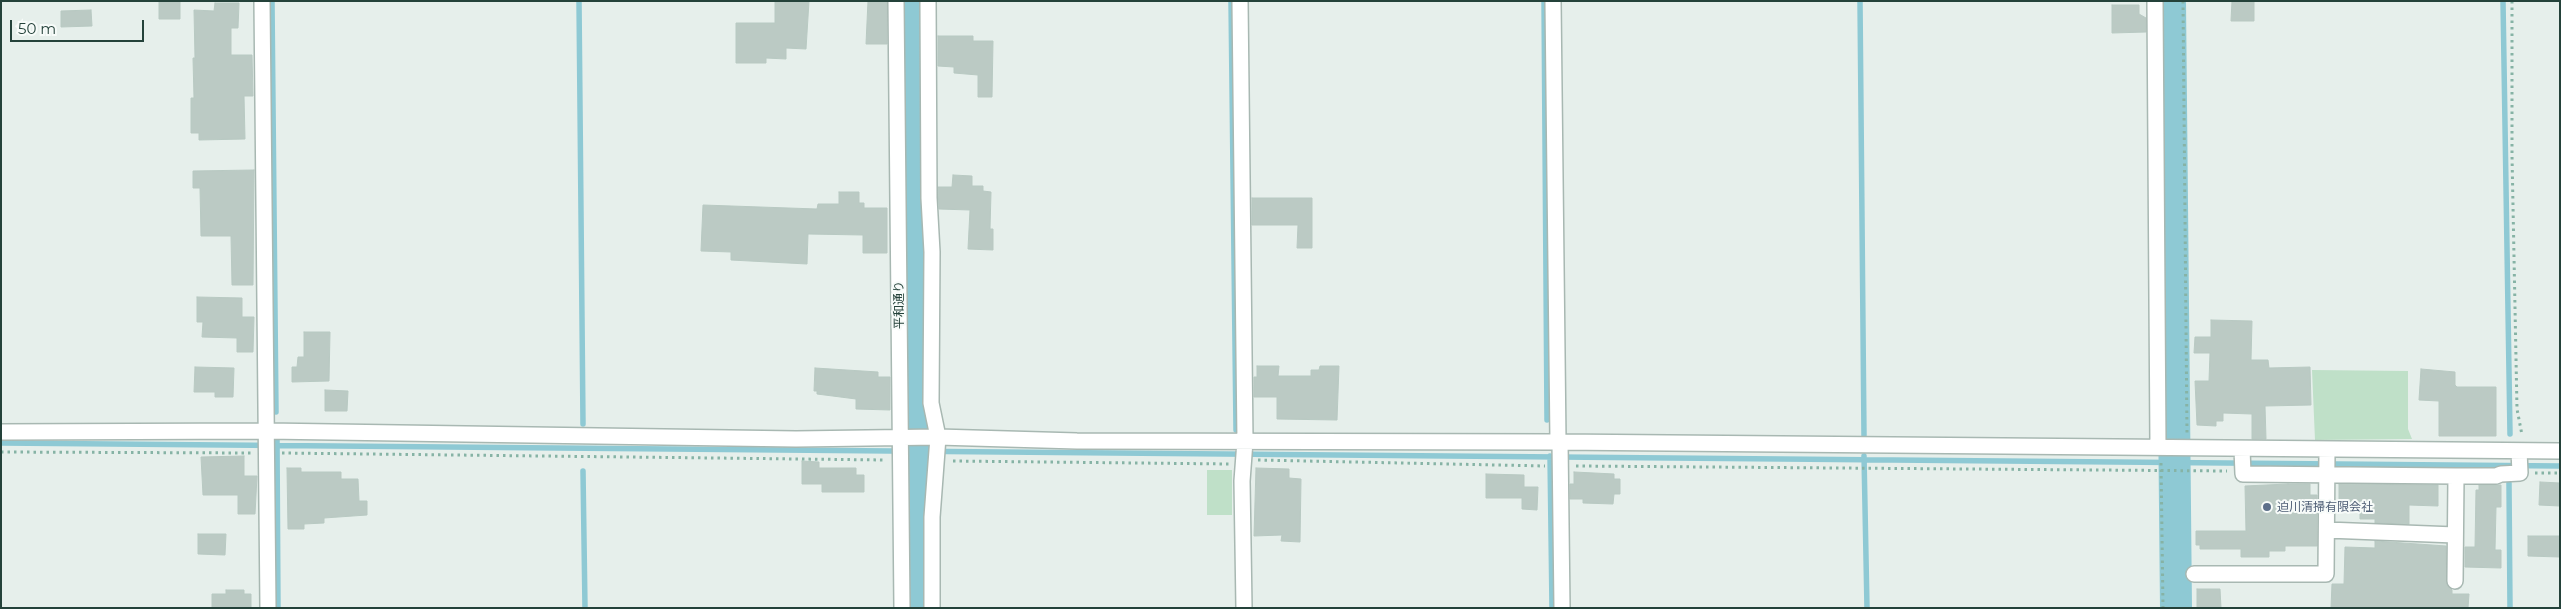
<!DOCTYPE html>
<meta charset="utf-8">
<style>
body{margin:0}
#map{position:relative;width:2561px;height:609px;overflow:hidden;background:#e6efeb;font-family:Montserrat,sans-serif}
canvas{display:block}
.frame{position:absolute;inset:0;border:2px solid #24423a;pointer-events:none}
.scale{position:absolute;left:10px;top:20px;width:134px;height:22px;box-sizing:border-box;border:2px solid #24423a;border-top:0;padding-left:6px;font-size:15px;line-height:18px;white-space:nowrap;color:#24423a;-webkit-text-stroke:4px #f7fbf9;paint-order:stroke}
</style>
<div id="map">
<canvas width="2561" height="609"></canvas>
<div class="frame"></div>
<div class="scale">50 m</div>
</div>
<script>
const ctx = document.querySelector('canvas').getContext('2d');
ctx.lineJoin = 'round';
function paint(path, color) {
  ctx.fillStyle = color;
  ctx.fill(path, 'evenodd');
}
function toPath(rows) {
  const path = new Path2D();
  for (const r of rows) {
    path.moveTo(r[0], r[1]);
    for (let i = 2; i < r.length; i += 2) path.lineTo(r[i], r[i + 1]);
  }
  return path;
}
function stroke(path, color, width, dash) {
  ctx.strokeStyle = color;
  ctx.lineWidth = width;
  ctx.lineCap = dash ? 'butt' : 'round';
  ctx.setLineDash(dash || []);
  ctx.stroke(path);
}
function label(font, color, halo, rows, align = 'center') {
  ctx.font = font + ' Montserrat,"Noto Sans JP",sans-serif';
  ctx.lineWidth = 4;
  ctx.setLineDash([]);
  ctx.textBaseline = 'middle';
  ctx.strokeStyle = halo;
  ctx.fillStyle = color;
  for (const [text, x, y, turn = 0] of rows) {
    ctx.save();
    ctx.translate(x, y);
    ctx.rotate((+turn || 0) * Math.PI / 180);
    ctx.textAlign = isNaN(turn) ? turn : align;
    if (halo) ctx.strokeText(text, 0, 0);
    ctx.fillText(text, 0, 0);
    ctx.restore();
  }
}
paint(toPath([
 [2312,370,2408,371,2408,429,2412,439,2315,440],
 [1207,470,1232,470,1232,515,1207,515]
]), '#bfe0c8');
stroke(toPath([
 [272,1,276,412],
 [579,1,583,424],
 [1231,1,1236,430],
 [1544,1,1547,420],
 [1860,1,1864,436],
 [2503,1,2510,434],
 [277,440,278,608],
 [1,443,2560,466],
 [1550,456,1552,608],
 [1864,456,1867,608],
 [583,471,585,608],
 [2509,483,2510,608]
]), '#8ec9d4', 5.5);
stroke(toPath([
 [913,1,920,608],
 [2170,1,2176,608]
]), '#8ec9d4', 32);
const building = toPath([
 [159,1,180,1,180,19,159,19,159,1],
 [775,1,809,1,806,49,786,48,786,59,766,58,766,63,736,63,736,23,775,23,775,1],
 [868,1,887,1,887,44,866,44,868,1],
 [2232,1,2254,1,2254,21,2231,21,2232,1],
 [215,3,239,3,238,28,231,28,231,55,252,55,253,96,244,96,245,139,199,140,199,133,191,133,191,98,194,98,193,58,195,58,194,10,214,11,215,3],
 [2112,5,2139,5,2139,14,2146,18,2146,32,2112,33,2112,5],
 [91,10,92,26,61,27,61,11,91,10],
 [938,36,973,36,973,41,993,41,992,97,978,97,978,75,954,73,954,67,938,66,938,36],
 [254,170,253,285,232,285,231,236,201,236,200,188,193,188,193,171,254,170],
 [953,175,972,176,972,186,983,186,983,191,991,192,990,229,993,229,993,250,968,249,970,210,939,209,938,187,952,187,953,175],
 [839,192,859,192,859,203,864,203,864,208,887,208,887,253,863,253,863,235,808,234,807,264,731,260,731,252,701,251,703,205,817,209,818,204,839,204,839,192],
 [1252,198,1312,198,1312,248,1297,248,1298,225,1252,225,1252,198],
 [197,297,242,298,242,317,254,317,253,352,237,352,237,338,202,337,203,322,197,322,197,297],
 [2211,320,2252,321,2251,360,2268,360,2269,368,2310,367,2311,405,2265,406,2266,439,2252,439,2252,414,2223,413,2223,421,2216,421,2216,426,2197,425,2195,381,2209,381,2210,353,2194,353,2195,337,2211,337,2211,320],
 [304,332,330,332,329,381,292,382,292,367,297,367,298,357,304,357,304,332],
 [1257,366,1279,366,1278,376,1311,376,1311,370,1319,370,1320,366,1339,366,1337,420,1277,419,1277,397,1254,397,1254,377,1257,377,1257,366],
 [195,367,234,368,233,397,215,397,215,392,194,392,195,367],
 [815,368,878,372,878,377,890,377,890,410,856,409,856,399,817,394,817,391,814,391,815,368],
 [2421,369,2455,372,2455,385,2457,387,2496,387,2496,436,2439,436,2439,401,2419,400,2421,369],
 [325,390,348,391,347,411,325,411,325,390],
 [244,456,244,476,257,476,255,514,238,514,238,495,203,495,201,457,244,456],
 [802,461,819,462,819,468,856,468,856,475,864,475,864,492,822,492,822,484,802,484,802,461],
 [287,468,301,468,301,472,341,472,341,479,358,479,359,501,367,501,367,515,324,518,324,523,304,524,304,529,288,529,287,468],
 [1256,468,1289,469,1289,478,1301,479,1300,542,1281,541,1282,535,1254,536,1256,468],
 [1574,472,1614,474,1614,479,1620,479,1620,494,1614,494,1613,504,1583,503,1583,499,1570,499,1570,484,1574,484,1574,472],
 [1486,474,1524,475,1524,487,1538,487,1537,510,1522,509,1522,498,1486,498,1486,474],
 [2540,482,2560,483,2560,506,2539,505,2540,482],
 [2288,484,2310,484,2310,495,2317,495,2317,546,2285,546,2285,551,2269,551,2269,557,2241,557,2241,549,2200,549,2200,545,2196,545,2196,531,2246,531,2245,486,2288,484],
 [2339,484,2438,485,2438,506,2409,505,2409,524,2375,523,2375,519,2360,519,2360,504,2339,504,2339,484],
 [2479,485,2501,485,2501,507,2496,507,2495,550,2501,550,2501,568,2465,567,2465,547,2475,547,2476,490,2479,490,2479,485],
 [198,534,226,534,225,555,198,554,198,534],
 [2528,536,2560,536,2560,557,2528,556,2528,536],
 [2375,541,2446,546,2447,585,2452,590,2452,594,2469,594,2468,608,2331,608,2332,584,2344,584,2345,547,2375,548,2375,541],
 [2197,589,2220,589,2221,608,2197,608,2197,589],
 [226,590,244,590,244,594,251,594,251,608,212,608,212,594,226,594,226,590]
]);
paint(building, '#bbcac4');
stroke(building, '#b8c9c2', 1);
const minor = toPath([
 [262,1,268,608],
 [896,1,902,608],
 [928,1,929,198,932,252,931,403,938,437,932,517,932,608],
 [1240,1,1245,441,1242,481,1244,608],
 [1553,1,1558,442],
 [2155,1,2158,447],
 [1,432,267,431,796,439,938,437,1077,441,1558,442,2560,451],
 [1560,442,1562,608],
 [2242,449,2243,474,2456,476,2496,476,2501,474,2520,473,2519,451],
 [2327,530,2455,535],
 [2194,574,2326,574,2327,450],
 [2455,581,2456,476]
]);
stroke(minor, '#a8b8b2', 18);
stroke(toPath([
 [2183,1,2187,433],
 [2512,1,2512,155,2517,409,2522,435],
 [1,452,251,453],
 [282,453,886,460],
 [1258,460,1545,466],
 [953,461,1229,464],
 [2161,463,2163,608],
 [1576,466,2227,471],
 [2535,473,2560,473]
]), '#86b3a5', 3, [2.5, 4]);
stroke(minor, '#fff', 15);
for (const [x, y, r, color] of [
 [2267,507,5,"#5c6f8a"]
]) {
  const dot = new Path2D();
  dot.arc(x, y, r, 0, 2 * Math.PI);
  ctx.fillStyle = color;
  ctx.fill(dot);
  stroke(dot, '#f7fbf9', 2);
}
label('12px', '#24423a', '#f7fbf9', [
 ["平和通り",899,305,-90]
]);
label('12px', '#4e5e75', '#f7fbf9', [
 ["迫川清掃有限会社",2277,507]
], 'left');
</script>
